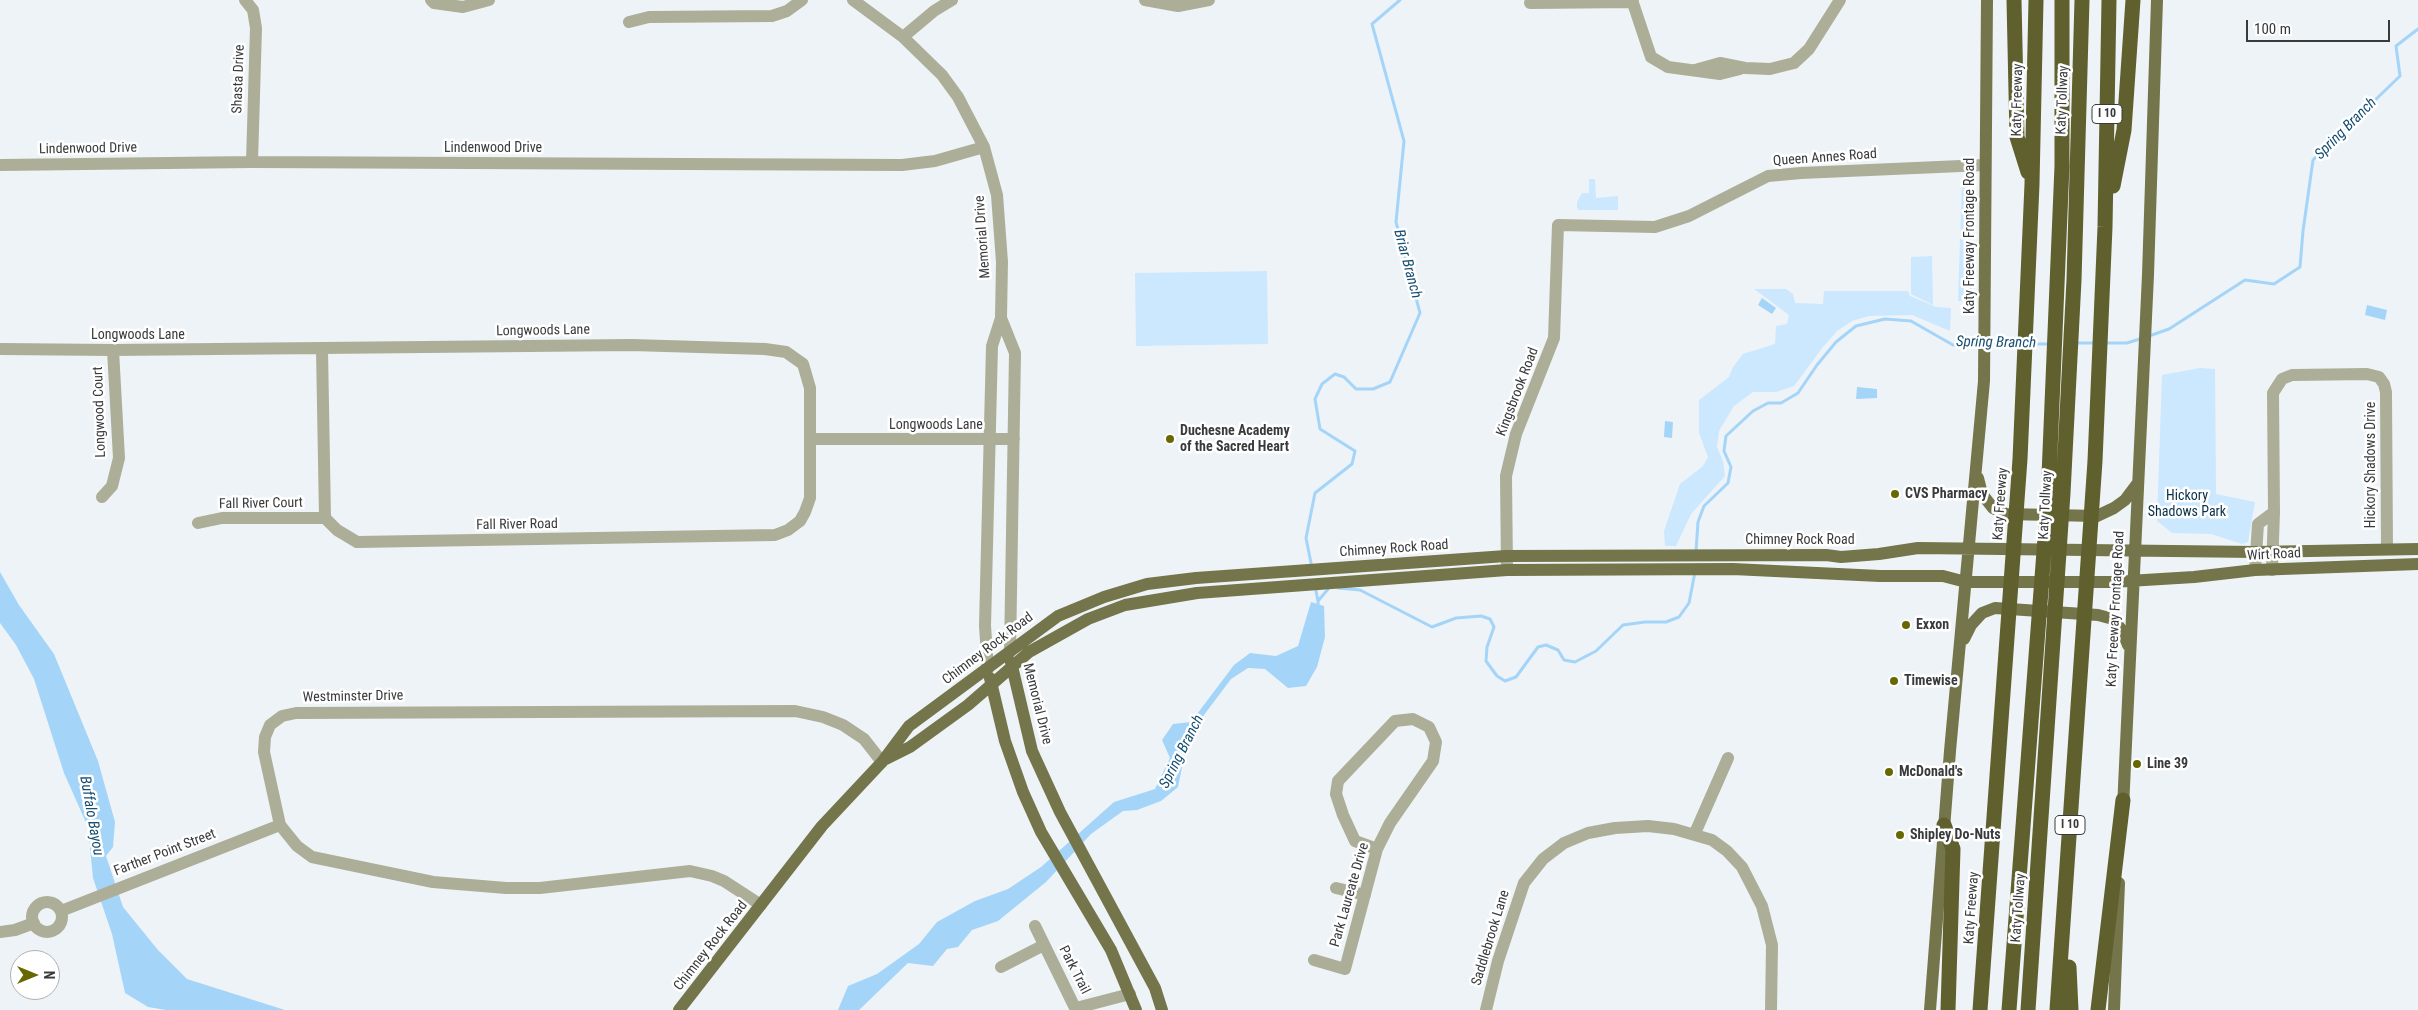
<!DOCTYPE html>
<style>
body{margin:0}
#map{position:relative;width:2418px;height:1010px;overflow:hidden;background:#eef3f7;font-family:"Roboto Condensed",sans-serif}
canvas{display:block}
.north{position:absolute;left:10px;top:950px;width:50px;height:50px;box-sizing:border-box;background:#fff;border:1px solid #b0b0b1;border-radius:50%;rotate:90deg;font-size:14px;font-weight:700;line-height:20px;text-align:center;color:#393a3c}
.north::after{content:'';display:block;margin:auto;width:18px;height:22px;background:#686802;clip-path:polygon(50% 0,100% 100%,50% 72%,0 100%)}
.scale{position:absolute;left:2246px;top:20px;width:144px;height:22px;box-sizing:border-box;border:2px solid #393a3c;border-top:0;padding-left:6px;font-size:15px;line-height:18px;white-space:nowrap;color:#393a3c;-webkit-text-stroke:4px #fff;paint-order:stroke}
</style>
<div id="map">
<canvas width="2418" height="1010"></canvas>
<div class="north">N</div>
<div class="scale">100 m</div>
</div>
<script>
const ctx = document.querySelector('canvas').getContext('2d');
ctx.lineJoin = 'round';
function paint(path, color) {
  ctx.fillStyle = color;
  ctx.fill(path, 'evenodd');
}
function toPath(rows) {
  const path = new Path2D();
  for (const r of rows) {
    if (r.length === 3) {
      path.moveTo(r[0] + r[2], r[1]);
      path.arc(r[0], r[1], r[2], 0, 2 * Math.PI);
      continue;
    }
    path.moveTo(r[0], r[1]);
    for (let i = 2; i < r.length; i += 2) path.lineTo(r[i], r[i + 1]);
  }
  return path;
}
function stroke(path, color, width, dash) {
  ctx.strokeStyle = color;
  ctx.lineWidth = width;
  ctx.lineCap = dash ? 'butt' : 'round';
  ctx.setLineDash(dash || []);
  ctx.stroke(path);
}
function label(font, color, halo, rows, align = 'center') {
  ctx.font = font + ' "Roboto Condensed",sans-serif';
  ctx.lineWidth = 5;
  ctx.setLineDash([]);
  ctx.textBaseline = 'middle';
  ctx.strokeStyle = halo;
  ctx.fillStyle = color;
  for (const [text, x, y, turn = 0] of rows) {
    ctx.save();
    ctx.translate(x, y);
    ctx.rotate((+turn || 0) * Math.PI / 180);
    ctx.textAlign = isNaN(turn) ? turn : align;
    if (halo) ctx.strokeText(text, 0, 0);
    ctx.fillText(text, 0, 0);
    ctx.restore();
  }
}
paint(toPath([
 [1589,179,1595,179,1596,198,1618,196,1618,210,1579,210,1577,208,1577,202,1582,193,1589,193],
 [1962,182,1967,182,1973,190,1972,301,1958,301],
 [1932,256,1933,305,1911,294,1911,257],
 [1267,271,1268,344,1136,346,1135,273],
 [1754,289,1786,289,1793,294,1795,303,1823,304,1824,291,1908,291,1910,296,1936,307,1951,308,1950,331,1912,315,1869,316,1852,321,1837,331,1823,347,1794,386,1776,392,1753,392,1734,406,1719,431,1717,447,1723,461,1725,476,1691,514,1676,546,1665,546,1664,531,1680,484,1703,466,1708,457,1699,433,1699,400,1729,377,1733,367,1743,354,1775,344,1776,326,1787,324,1789,315],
 [2200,368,2215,369,2216,494,2255,502,2248,542,2242,544,2211,534,2172,533,2157,521,2162,375]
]), '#cbe8ff');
paint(toPath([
 [1762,298,1776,308,1772,314,1758,305],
 [2367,305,2387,310,2385,320,2365,315],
 [1857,387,1877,389,1877,398,1856,399],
 [1665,421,1673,422,1672,438,1664,437],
 [0,572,19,605,54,654,98,761,115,822,113,847,106,856,123,907,158,950,187,979,285,1010,166,1010,148,1007,125,993,112,934,93,878,88,827,64,773,34,679,16,645,0,623],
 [1311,602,1324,606,1325,637,1317,667,1306,686,1288,688,1265,669,1248,668,1231,679,1198,723,1184,758,1178,787,1161,801,1137,810,1123,811,1091,834,1046,882,998,921,972,930,958,947,947,949,933,966,908,963,859,1010,838,1010,848,986,877,974,919,944,937,922,975,901,1008,889,1041,867,1114,802,1155,789,1170,758,1162,740,1173,724,1191,722,1234,665,1250,653,1276,656,1298,646]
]), '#a4d5f9');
stroke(toPath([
 [2149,336,2169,329,2245,280,2274,284,2300,267,2303,231,2313,160,2400,76,2396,46,2418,29],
 [2075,343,2096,343],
 [2105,343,2127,343,2143,338],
 [1987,344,2021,344],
 [2030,344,2051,344],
 [1696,551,1698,522,1704,506,1728,483,1731,467,1724,451,1726,436,1753,411,1768,403,1781,403,1798,393,1817,365,1836,342,1856,326,1885,319,1911,321,1953,345,1981,344],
 [1312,568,1306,538,1315,493,1352,464,1355,451,1320,429,1315,399,1322,384,1335,374,1344,377,1356,389,1373,389,1390,382,1420,313,1396,222,1404,141,1372,24,1400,0],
 [1315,586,1318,601],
 [1338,588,1360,590,1432,627,1456,618,1481,616,1490,619,1494,627,1487,647,1486,661,1497,676,1505,681,1516,677,1538,647,1546,645,1558,650,1564,660,1575,662,1596,651,1623,625,1645,622,1666,622,1679,617,1689,603,1695,572],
 [1318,607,1318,601,1329,588]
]), '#a4d5f9', 3);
stroke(toPath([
 [245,0,253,10,256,28,252,162],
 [431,0,434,3,463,7,489,0],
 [853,0,903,37,942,75,958,97,984,147,997,195,1002,262,1001,318,992,346,985,626,988,669],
 [1145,0,1178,6,1209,0],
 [1632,0,1651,57,1668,67,1720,74,1740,69],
 [1530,3,1633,2],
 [629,22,649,17,772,16,787,11,802,0],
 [903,37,934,11,952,0],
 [1695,70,1720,63,1745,68,1770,69,1794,63,1809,49,1840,0],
 [0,165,252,162,902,165,935,161,984,147],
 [1001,318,1015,353,1010,652],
 [0,349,113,350,632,345,765,349,786,352,803,364,810,388,810,498,805,512,800,521,788,530,775,535,357,542,337,530,325,518,322,349],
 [811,439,1014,439],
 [102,497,112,486,119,458,113,350],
 [198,523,222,518,325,518],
 [1507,570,1506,476,1516,434,1554,338,1558,225,1655,227,1689,216,1768,176,1801,173,1984,165],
 [2255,570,2258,524,2274,512],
 [2272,570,2274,512,2273,393,2282,379,2292,375,2367,374,2379,377,2384,384,2386,392,2387,549],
 [1695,833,1728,758],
 [1336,888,1365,895],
 [47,917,15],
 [761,905,724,881,712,876,690,871,540,888,506,888,433,882,312,857,297,846,280,825,264,752,265,737,270,725,282,716,296,713,795,711,823,717,843,725,864,739,882,762],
 [61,911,280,825],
 [1035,926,1076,1010],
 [0,932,15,930,34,923],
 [1314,960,1345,969,1377,849,1390,823,1433,761,1436,742,1429,727,1413,719,1395,721,1338,781,1336,794,1343,815,1355,841,1377,849],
 [1001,967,1044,945],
 [1076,1008,1130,994],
 [1486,1010,1498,961,1524,883,1543,859,1564,843,1588,833,1615,828,1648,826,1674,829,1712,840,1727,851,1742,867,1762,906,1772,945,1771,1010]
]), '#adae97', 12);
stroke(toPath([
 [1978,478,1982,494,1993,508,2006,514,2097,516,2114,508,2125,500,2137,484],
 [1964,639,1971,625,1982,613,1995,608,2098,615,2113,619,2123,632,2128,645],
 [1011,662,1032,751,1060,812,1155,988,1162,1010],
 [990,678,1005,741,1023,792,1041,832,1111,950,1136,1010],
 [886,759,910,747,968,705,1029,652,1088,619,1125,605,1197,593,1507,570,1733,569,1880,576,1943,576,1966,582,2112,582,2194,577,2255,570,2418,564],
 [2123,808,2148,275,2157,0],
 [679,1010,822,826,882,762,909,726,1058,616,1104,597,1147,584,1196,578,1506,556,1826,555,1841,557,1879,554,1918,548,2256,552,2418,549],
 [1930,1010,1950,751,1984,381,1987,0],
 [2114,1010,2119,883]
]), '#74754a', 12);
stroke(toPath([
 [2014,0,2017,137,2028,172],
 [2113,186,2124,130,2133,0],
 [1944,825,1953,849,1948,1010],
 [2069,967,2071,1010],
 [1980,1010,2020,459,2032,184,2036,0],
 [2009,1010,2048,499,2062,166,2062,0],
 [2028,1010,2063,493,2074,280,2082,0],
 [2057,1010,2095,461,2105,227,2109,0],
 [2098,1010,2123,800]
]), '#5f602d', 15);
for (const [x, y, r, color] of [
 [1170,439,5,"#686802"],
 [1895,494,5,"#686802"],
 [1906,625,5,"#686802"],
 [1894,681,5,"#686802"],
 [2137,764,5,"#686802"],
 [1889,772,5,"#686802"],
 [1900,835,5,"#686802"]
]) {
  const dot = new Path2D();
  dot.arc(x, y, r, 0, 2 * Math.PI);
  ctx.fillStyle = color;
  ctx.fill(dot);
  stroke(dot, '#fff', 2);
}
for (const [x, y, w] of [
 [2107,114,30],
 [2070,825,30]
]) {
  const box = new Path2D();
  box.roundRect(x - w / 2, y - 9.5, w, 19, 4);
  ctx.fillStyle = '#fff';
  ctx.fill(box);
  stroke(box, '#393a3c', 1);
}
label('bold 12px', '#393a3c', null, [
 ["I 10",2107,114],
 ["I 10",2070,825]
]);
label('14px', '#393a3c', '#fff', [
 ["Shasta Drive",239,79,-88],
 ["Katy Freeway",2018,100,-89],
 ["Katy Tollway",2063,100,-88],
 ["Lindenwood Drive",493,148],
 ["Lindenwood Drive",88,149,-1],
 ["Queen Annes Road",1825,158,-4],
 ["Katy Freeway Frontage Road",1970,236,-90],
 ["Memorial Drive",983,237,-94],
 ["Longwoods Lane",543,331,-1],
 ["Longwoods Lane",138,335],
 ["Kingsbrook Road",1518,392,-69],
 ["Longwood Court",100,412,-92],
 ["Longwoods Lane",936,425],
 ["Hickory Shadows Drive",2371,465,-90],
 ["Fall River Court",261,504,-1],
 ["Katy Freeway",2001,504,-86],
 ["Katy Tollway",2046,505,-87],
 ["Fall River Road",517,525,-1],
 ["Chimney Rock Road",1800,540],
 ["Chimney Rock Road",1394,549,-4],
 ["Wirt Road",2274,555,-3],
 ["Katy Freeway Frontage Road",2116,609,-87],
 ["Chimney Rock Road",988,649,-37],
 ["Westminster Drive",353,697,-1],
 ["Memorial Drive",1037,704,76],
 ["Farther Point Street",165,853,-21],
 ["Park Laureate Drive",1350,895,-74],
 ["Katy Freeway",1972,908,-86],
 ["Katy Tollway",2019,908,-86],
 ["Saddlebrook Lane",1491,938,-73],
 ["Chimney Rock Road",711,946,-52],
 ["Park Trail",1074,970,63]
]);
label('bold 14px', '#393a3c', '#fff', [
 ["Duchesne Academy",1180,431],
 ["of the Sacred Heart",1180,447],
 ["CVS Pharmacy",1905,494],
 ["Exxon",1916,625],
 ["Timewise",1904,681],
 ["Line 39",2147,764],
 ["McDonald's",1899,772],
 ["Shipley Do-Nuts",1910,835]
], 'left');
label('14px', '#072f47', '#fff', [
 ["Hickory",2187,496],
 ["Shadows Park",2187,512]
]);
label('italic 15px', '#164e71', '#fff', [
 ["Spring Branch",2346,129,-45],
 ["Briar Branch",1407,264,75],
 ["Spring Branch",1996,343,1],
 ["Spring Branch",1182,752,-63],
 ["Buffalo Bayou",91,816,80]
]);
</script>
